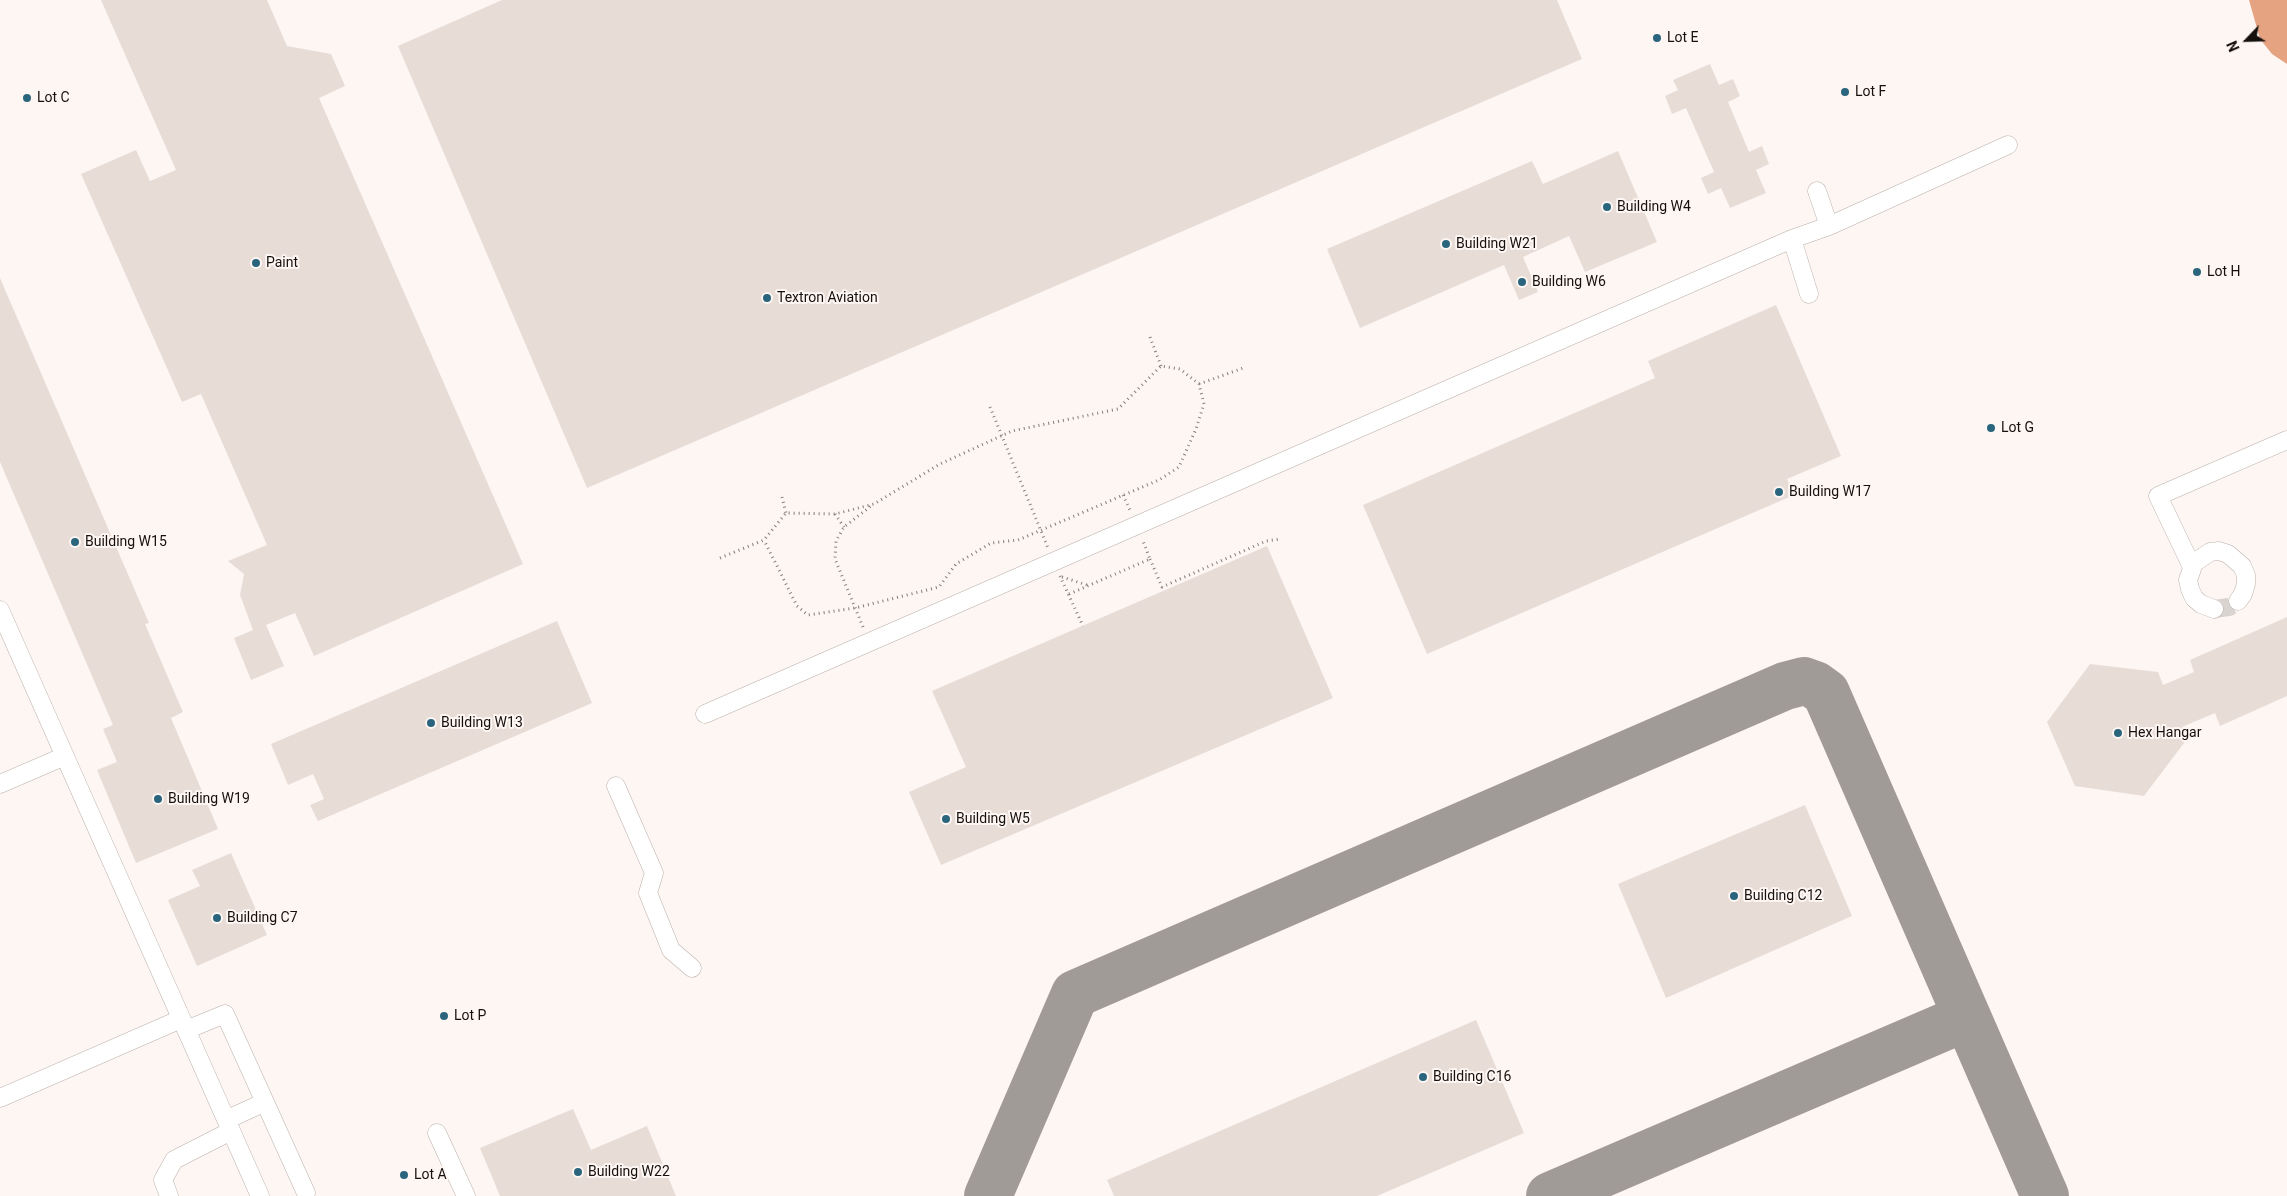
<!DOCTYPE html>
<style>
body{margin:0}
#map{position:relative;width:2287px;height:1196px;overflow:hidden;background:#fdf6f3;font-family:Roboto,sans-serif}
canvas{display:block}
.north{position:absolute;left:2222px;top:15px;width:50px;height:50px;-webkit-text-stroke:4px #fdf6f3;paint-order:stroke;rotate:246deg;font-size:14px;font-weight:700;line-height:20px;text-align:center;color:#14100e}
.north::after{content:'';display:block;margin:auto;width:18px;height:22px;background:#14100e;clip-path:polygon(50% 0,100% 100%,50% 72%,0 100%)}
</style>
<div id="map">
<canvas width="2287" height="1196"></canvas>
<div class="north">N</div>
</div>
<script>
const ctx = document.querySelector('canvas').getContext('2d');
ctx.lineJoin = 'round';
function paint(path, color) {
  ctx.fillStyle = color;
  ctx.fill(path, 'evenodd');
}
function toPath(rows) {
  const path = new Path2D();
  for (const r of rows) {
    path.moveTo(r[0], r[1]);
    for (let i = 2; i < r.length; i += 2) path.lineTo(r[i], r[i + 1]);
  }
  return path;
}
function stroke(path, color, width, dash) {
  ctx.strokeStyle = color;
  ctx.lineWidth = width;
  ctx.lineCap = dash ? 'butt' : 'round';
  ctx.setLineDash(dash || []);
  ctx.stroke(path);
}
function label(font, color, halo, rows, align = 'center') {
  ctx.font = font + ' Roboto,sans-serif';
  ctx.lineWidth = 4;
  ctx.setLineDash([]);
  ctx.textBaseline = 'middle';
  ctx.strokeStyle = halo;
  ctx.fillStyle = color;
  for (const [text, x, y, turn = 0] of rows) {
    ctx.save();
    ctx.translate(x, y);
    ctx.rotate((+turn || 0) * Math.PI / 180);
    ctx.textAlign = isNaN(turn) ? turn : align;
    if (halo) ctx.strokeText(text, 0, 0);
    ctx.fillText(text, 0, 0);
    ctx.restore();
  }
}
paint(toPath([
 [2249,0,2287,0,2287,64,2272,54,2260,39]
]), '#e5a382');
stroke(toPath([
 [988,1196,1075,994,1785,686,1804,681,1815,685,1826,693,2045,1196],
 [1550,1196,1967,1017]
]), '#a19b98', 48);
paint(toPath([
 [101,0,267,0,287,46,331,54,345,86,319,98,523,564,314,656,295,613,266,625,284,666,251,680,234,638,253,630,240,595,244,574,228,561,267,545,201,394,182,402,81,174,136,150,150,181,176,170],
 [502,0,1557,0,1582,59,587,488,398,46],
 [1710,64,1719,85,1733,79,1740,96,1728,102,1749,152,1762,146,1769,164,1756,170,1766,193,1730,208,1721,188,1708,194,1701,178,1714,172,1686,108,1672,114,1665,96,1678,90,1673,80],
 [1618,151,1657,242,1585,272,1569,236,1523,257,1538,292,1519,300,1504,265,1360,328,1327,249,1532,161,1543,184],
 [0,278,149,623,145,624,183,712,171,718,218,829,136,863,97,770,117,762,103,729,113,725,0,462],
 [1776,305,1841,456,1787,479,1794,495,1427,654,1363,505,1655,378,1648,361],
 [1267,546,1333,698,941,865,909,792,966,767,932,691],
 [2287,617,2287,696,2220,726,2215,713,2182,727,2187,739,2144,796,2075,786,2047,722,2090,664,2158,672,2163,685,2194,672,2190,660],
 [557,621,592,703,318,821,310,805,324,799,313,774,288,785,271,744],
 [1805,805,1852,916,1666,998,1618,884],
 [231,853,267,935,197,966,168,900,200,886,192,870],
 [1476,1020,1524,1133,1377,1196,1114,1196,1107,1180],
 [573,1109,591,1150,647,1126,676,1196,500,1196,480,1148]
]), '#e8dcd7');
stroke(toPath([
 [2214,609,2229,607,2238,601]
]), '#dad4d1', 18, [18, 9]);
const minor = toPath([
 [1817,191,1829,226],
 [1792,239,1809,294],
 [2192,567,2158,496,2287,440],
 [2214,609,2201,604,2194,598,2190,589,2188,580,2194,563,2210,552,2219,551,2228,554,2242,566,2246,575,2246,584,2243,594,2238,601],
 [0,610,260,1196],
 [705,714,1792,239,1829,226,2008,145],
 [0,784,65,756],
 [616,786,654,873,648,893,671,950,692,968],
 [186,1030,225,1014,306,1193],
 [0,1098,181,1019],
 [226,1120,265,1102],
 [437,1133,466,1196],
 [169,1196,163,1180,174,1160,231,1131]
]);
stroke(minor, '#baafa9', 19);
stroke(toPath([
 [1150,337,1161,366],
 [1199,384,1246,367],
 [990,407,1048,548],
 [1123,495,1130,510],
 [782,497,786,513],
 [835,514,844,527],
 [720,558,764,540,786,513,835,514,874,504,940,464,1012,431,1118,409,1161,366,1180,369,1199,384,1204,404,1196,429,1179,467,1159,480,1018,540,991,543,956,564,939,587,855,608,808,615,797,606,764,540],
 [1150,559,1162,587,1266,541,1281,539],
 [1060,576,1083,626],
 [1062,577,1087,585],
 [1069,594,1150,559,1143,541],
 [863,627,835,559,836,541,844,527,871,506]
]), '#837e7b', 3, [1, 4]);
stroke(minor, '#fff', 18);
for (const [x, y, r, color] of [
 [1657,38,5,"#2a657d"],
 [1845,92,5,"#2a657d"],
 [27,98,5,"#2a657d"],
 [1607,207,5,"#2a657d"],
 [1446,244,5,"#2a657d"],
 [256,263,5,"#2a657d"],
 [2197,272,5,"#2a657d"],
 [1522,282,5,"#2a657d"],
 [767,298,5,"#2a657d"],
 [1991,428,5,"#2a657d"],
 [1779,492,5,"#2a657d"],
 [75,542,5,"#2a657d"],
 [431,723,5,"#2a657d"],
 [2118,733,5,"#2a657d"],
 [158,799,5,"#2a657d"],
 [946,819,5,"#2a657d"],
 [1734,896,5,"#2a657d"],
 [217,918,5,"#2a657d"],
 [444,1016,5,"#2a657d"],
 [1423,1077,5,"#2a657d"],
 [578,1172,5,"#2a657d"],
 [404,1175,5,"#2a657d"]
]) {
  const dot = new Path2D();
  dot.arc(x, y, r, 0, 2 * Math.PI);
  ctx.fillStyle = color;
  ctx.fill(dot);
  stroke(dot, '#fdf6f3', 2);
}
label('14px', '#14100e', '#fdf6f3', [
 ["Lot E",1667,38],
 ["Lot F",1855,92],
 ["Lot C",37,98],
 ["Building W4",1617,207],
 ["Building W21",1456,244],
 ["Paint",266,263],
 ["Lot H",2207,272],
 ["Building W6",1532,282],
 ["Textron Aviation",777,298],
 ["Lot G",2001,428],
 ["Building W17",1789,492],
 ["Building W15",85,542],
 ["Building W13",441,723],
 ["Hex Hangar",2128,733],
 ["Building W19",168,799],
 ["Building W5",956,819],
 ["Building C12",1744,896],
 ["Building C7",227,918],
 ["Lot P",454,1016],
 ["Building C16",1433,1077],
 ["Building W22",588,1172],
 ["Lot A",414,1175]
], 'left');
</script>
